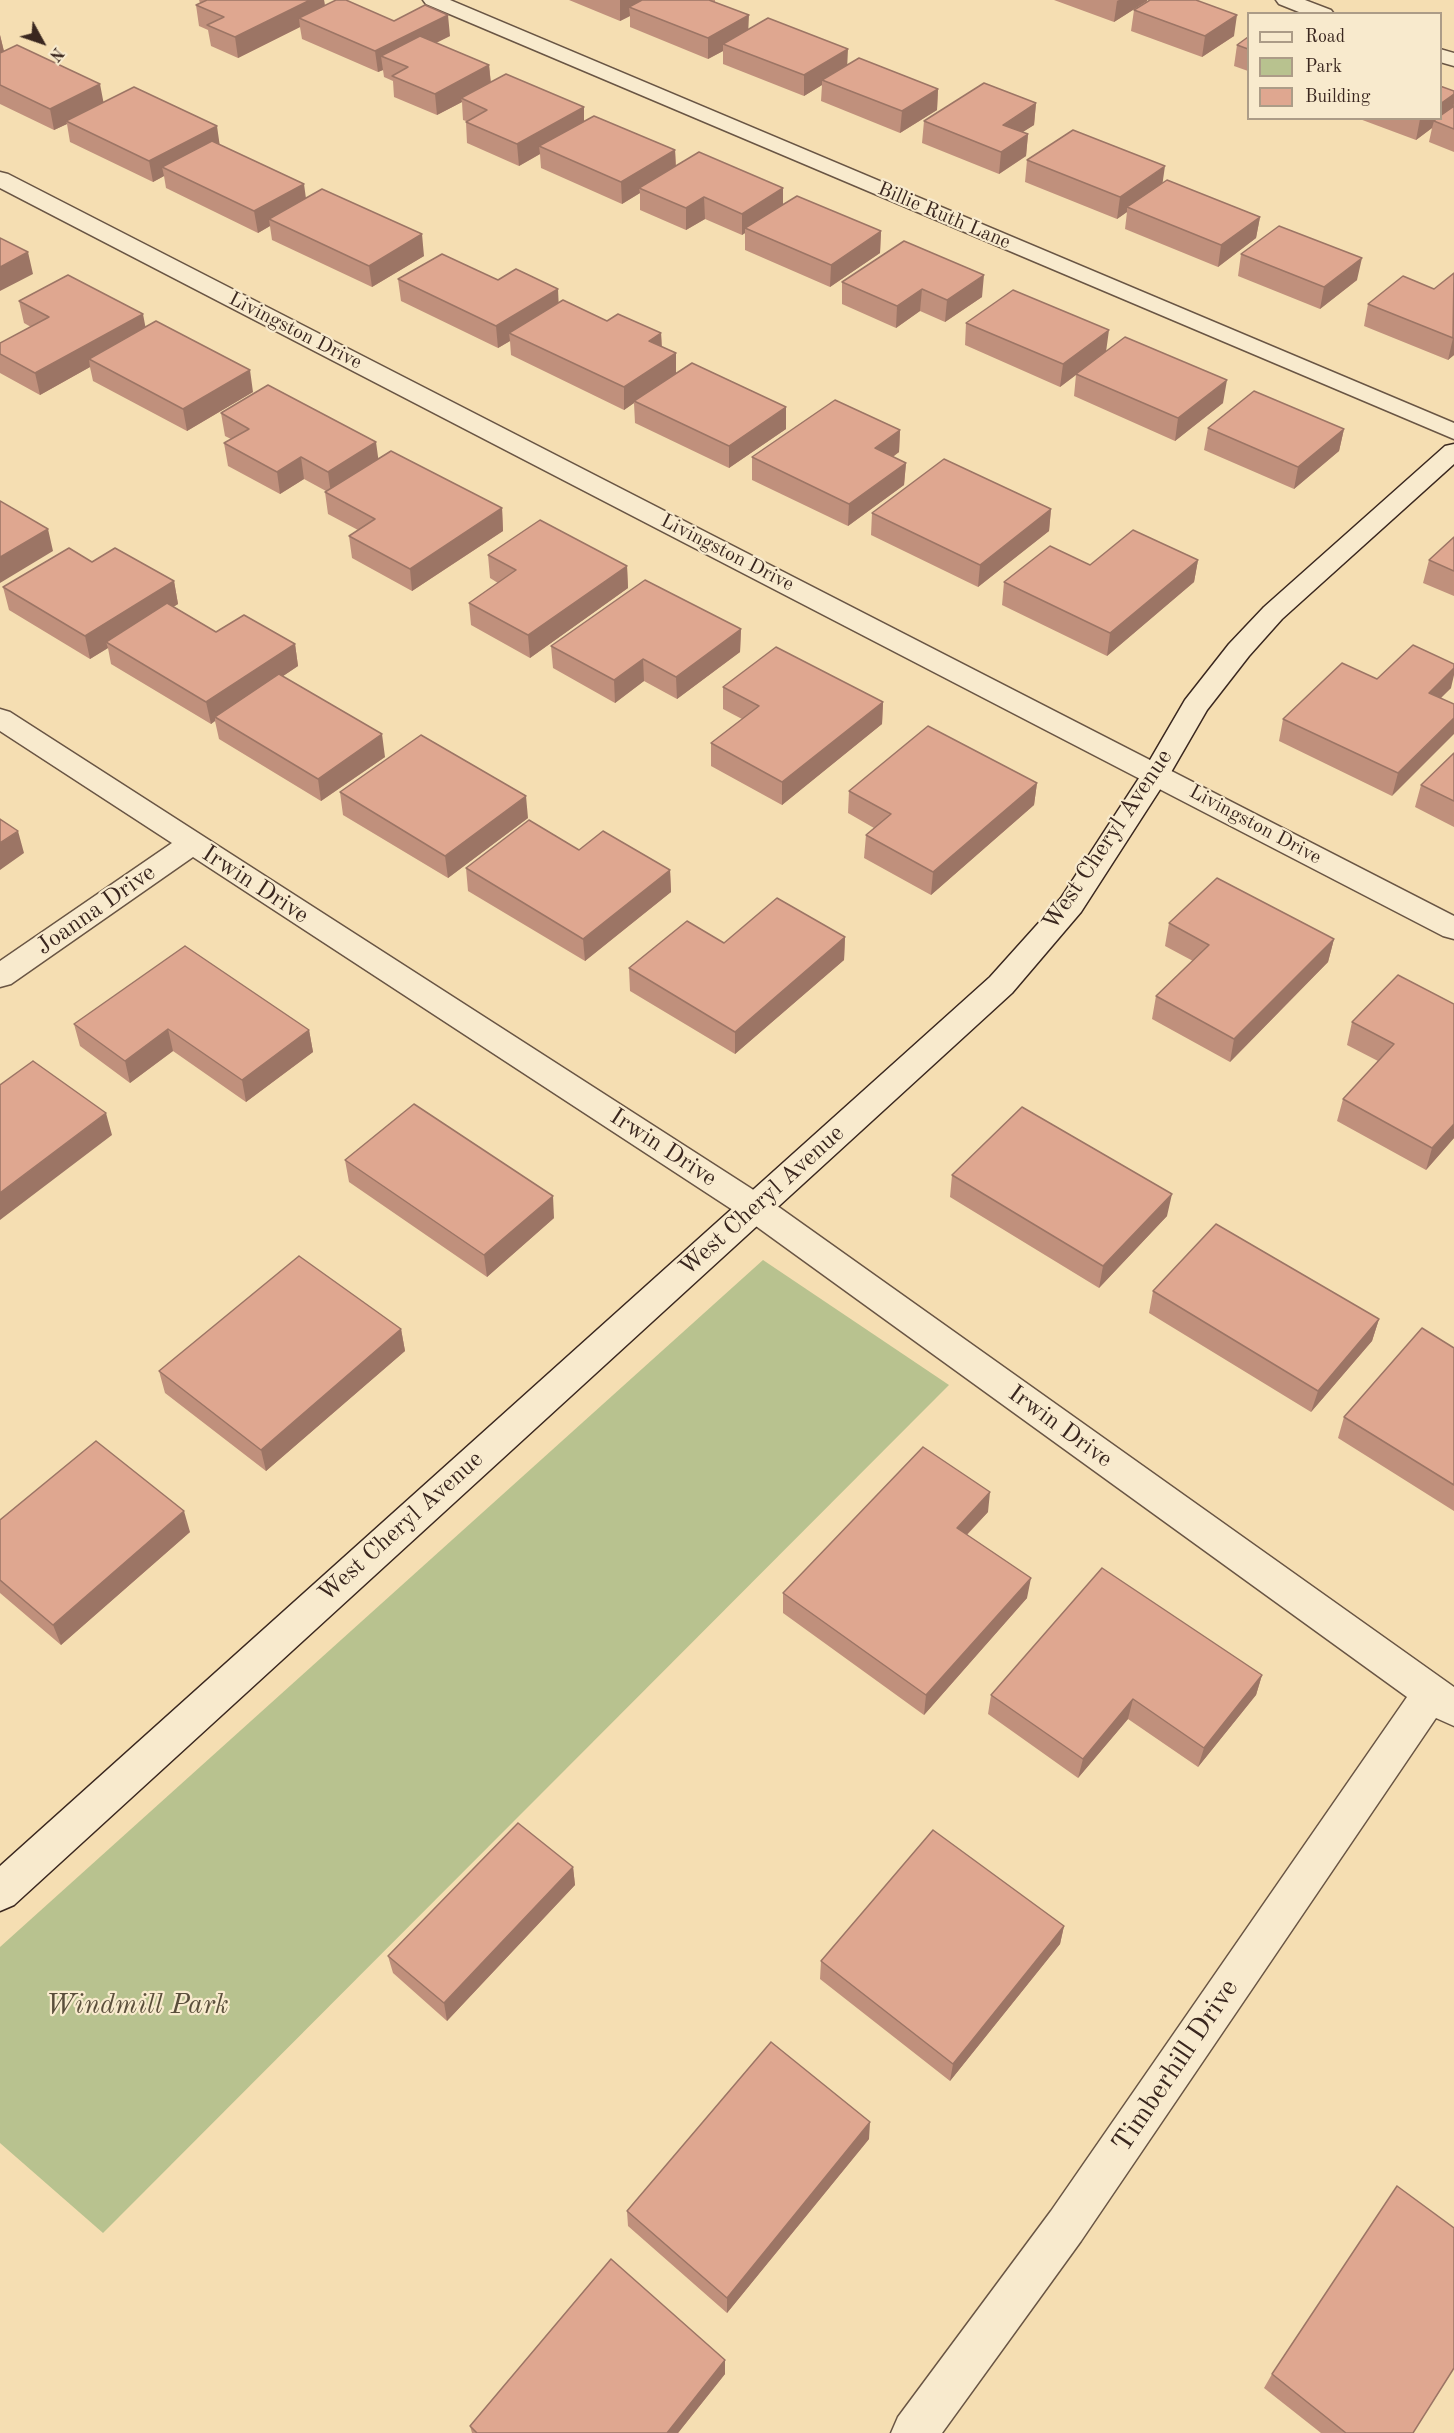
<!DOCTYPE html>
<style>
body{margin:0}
#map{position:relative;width:1454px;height:2433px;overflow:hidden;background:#f5deb2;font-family:"Old Standard TT",serif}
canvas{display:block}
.legend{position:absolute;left:1247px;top:12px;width:195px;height:108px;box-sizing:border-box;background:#f8eacd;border:2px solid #ac9c87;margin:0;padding:8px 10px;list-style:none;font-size:18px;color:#3a271f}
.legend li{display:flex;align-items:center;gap:12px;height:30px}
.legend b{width:30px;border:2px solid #ac9c87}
.north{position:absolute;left:12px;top:12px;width:60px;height:60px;-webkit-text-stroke:4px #f8eacd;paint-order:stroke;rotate:130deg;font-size:16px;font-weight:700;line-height:24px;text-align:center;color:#3a271f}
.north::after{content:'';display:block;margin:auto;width:21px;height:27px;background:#3a271f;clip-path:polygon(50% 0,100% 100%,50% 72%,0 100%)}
</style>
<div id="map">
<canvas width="1454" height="2433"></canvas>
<ul class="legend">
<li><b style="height:8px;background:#f8eacd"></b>Road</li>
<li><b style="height:16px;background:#b8c28f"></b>Park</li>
<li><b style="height:16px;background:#dfa790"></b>Building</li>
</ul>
<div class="north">N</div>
</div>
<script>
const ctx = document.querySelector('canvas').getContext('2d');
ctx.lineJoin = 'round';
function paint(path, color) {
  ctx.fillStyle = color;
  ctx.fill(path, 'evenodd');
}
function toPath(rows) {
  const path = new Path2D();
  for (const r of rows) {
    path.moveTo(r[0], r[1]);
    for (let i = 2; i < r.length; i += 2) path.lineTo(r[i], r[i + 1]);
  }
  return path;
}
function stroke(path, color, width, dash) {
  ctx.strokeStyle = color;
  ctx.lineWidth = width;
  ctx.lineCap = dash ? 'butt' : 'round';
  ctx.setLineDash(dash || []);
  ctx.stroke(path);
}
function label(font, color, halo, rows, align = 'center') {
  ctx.font = font + ' "Old Standard TT",serif';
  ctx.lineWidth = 4.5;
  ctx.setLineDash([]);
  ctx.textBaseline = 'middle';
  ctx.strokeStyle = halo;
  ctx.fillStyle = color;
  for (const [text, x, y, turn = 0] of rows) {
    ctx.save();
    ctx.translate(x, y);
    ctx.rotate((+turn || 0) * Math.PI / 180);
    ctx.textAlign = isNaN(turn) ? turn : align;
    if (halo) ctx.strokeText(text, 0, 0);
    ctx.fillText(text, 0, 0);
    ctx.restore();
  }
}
paint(toPath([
 [763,1260,949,1385,103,2233,0,2143,0,1947]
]), '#b8c28f');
const street = toPath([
 [423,0,450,0,1454,423,1454,439,426,4,423,0],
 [1276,0,1305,0,1331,10,1334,14,1304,14,1279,4,1276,0],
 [1440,49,1454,53,1454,66,1440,62,1440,49],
 [0,172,8,174,1454,916,1454,939,1443,936,0,188,0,172],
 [0,709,10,712,766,1198,1454,1687,1454,1726,1436,1718,1081,2241,942,2433,891,2433,898,2417,1051,2211,1407,1697,742,1216,193,857,11,984,0,987,0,961,172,843,0,731,0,709]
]);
const secondary = toPath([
 [1454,444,1454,464,1282,619,1249,656,1207,710,1170,774,1081,912,1012,993,14,1905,0,1911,0,1866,990,977,1061,898,1143,772,1185,700,1229,644,1264,607,1445,446,1454,444]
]);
stroke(street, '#695544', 3);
stroke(secondary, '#3a271f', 3);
paint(street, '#f8eacd');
paint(secondary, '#f8eacd');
paint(toPath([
 [199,0,324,0,325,6,394,21,450,36,436,43,489,65,491,83,584,107,584,121,675,150,676,167,783,188,783,205,881,231,880,253,830,287,745,250,745,233,742,235,705,219,686,230,640,210,640,193,622,204,541,168,540,154,519,166,467,143,466,122,466,121,463,120,462,102,437,115,394,97,393,81,384,77,383,70,378,72,302,39,300,27,238,58,211,46,208,30,199,26,196,5,200,3],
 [569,0,715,0,715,2,748,29,847,65,938,89,937,110,900,133,821,101,822,85,804,96,723,64,723,51,708,59,630,27,630,16,620,21],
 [1054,0,1147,0,1147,1,1114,22],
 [1134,10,1234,36,1202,57,1131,31],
 [0,35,4,51,104,102,219,144,306,198,424,256,372,287,272,240,270,226,258,233,166,188,164,176,153,182,70,142,67,124,54,130,0,104],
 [1248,37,1248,71,1234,66,1237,45],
 [1036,103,1034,125,1022,132,1028,134,1026,156,999,174,922,143,924,121],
 [1454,104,1454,152,1429,142,1432,128,1416,140,1357,118,1440,118],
 [1027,160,1163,183,1260,217,1256,238,1218,267,1125,229,1127,212,1117,219,1025,182],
 [904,241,982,297,945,322,920,311,896,328,842,304,842,282],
 [1241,254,1357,280,1320,309,1238,276],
 [1454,273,1454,355,1448,360,1364,326,1368,304,1434,289],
 [398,279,498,280,607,321,661,333,662,347,676,373,786,429,729,468,635,423,634,403,624,410,511,355,510,341,498,348,401,301],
 [19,301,145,327,253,392,187,431,93,381,90,367,40,395,0,373,0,343,31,327,24,323],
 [966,323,1106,352,1223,403,1175,441,1074,396,1076,375,1060,387,965,345],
 [221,413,378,459,502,508,503,531,412,591,352,558,349,536,358,530,328,514,325,492,326,491,304,479,280,494,228,466,224,443,231,439,225,436],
 [1208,428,1344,429,1339,451,1294,489,1204,450],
 [900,430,899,452,893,457,906,463,904,485,848,526,752,480,752,457],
 [1051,509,1049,531,978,587,871,535,872,513],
 [1454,537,1454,596,1423,583,1429,560],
 [488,555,627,566,628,588,530,658,471,625,469,603,498,583,490,578],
 [1198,560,1194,582,1107,656,1002,605,1004,582,1090,565],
 [92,562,174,581,178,604,173,607,216,632,295,644,298,666,283,676,385,757,321,801,219,739,215,721,211,724,111,664,108,648,90,659,9,610,3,587],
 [741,629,740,652,677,699,644,681,615,703,553,668,551,646],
 [1377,679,1451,688,1440,698,1392,796,1279,741,1283,719],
 [723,687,883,702,882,724,782,805,711,766,711,743,742,719,723,709],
 [1454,753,1454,827,1415,807,1421,785],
 [1037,783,1034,805,931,895,864,858,866,835,874,828,848,813,849,791],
 [340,792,528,818,448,878,343,815],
 [579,850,670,870,671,892,585,961,468,891,466,868],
 [1169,923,1334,939,1328,962,1230,1062,1152,1019,1156,996,1193,961,1165,946],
 [845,937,844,960,735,1054,630,991,629,968,724,943],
 [1398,975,1454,1138,1426,1170,1337,1121,1343,1099,1378,1061,1347,1045,1352,1022],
 [74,1024,309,1030,313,1052,246,1102,173,1051,130,1083,80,1046],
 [345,1160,554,1218,487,1277,349,1182],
 [952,1175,1167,1216,1099,1288,950,1197],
 [1153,1291,1379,1319,1372,1341,1311,1412,1149,1313],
 [401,1329,405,1351,266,1471,165,1393,159,1371],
 [1454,1348,1454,1511,1338,1438,1344,1417],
 [988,1512,967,1535,1027,1598,924,1715,783,1613,783,1593],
 [0,1520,190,1532,61,1645,0,1593],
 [1262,1675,1256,1695,1198,1767,1128,1719,1078,1778,988,1714,991,1695],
 [573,1867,575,1885,447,2021,393,1973,388,1956],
 [1064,1926,1060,1944,950,2081,820,1979,821,1961],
 [869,2139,727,2313,628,2226,627,2211],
 [725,2360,725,2374,678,2433,472,2433,470,2426],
 [1272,2374,1413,2433,1321,2433,1264,2388]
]), '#c0907c');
paint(toPath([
 [310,0,324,0,326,14,299,18,300,27,238,58,235,37],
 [620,0,658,0,629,7,630,16,620,21],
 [1119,0,1147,0,1147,1,1114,22,1117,1],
 [448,15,450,36,397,62,381,56,383,70,378,72,375,51],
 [749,15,748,36,723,44,723,51,708,59,708,38],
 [1237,15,1234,36,1202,57,1205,36],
 [0,35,5,56,0,58],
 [848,49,847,70,822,80,822,85,804,96,804,75],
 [489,65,491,86,461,98,462,102,437,115,435,94],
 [100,84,104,105,66,121,67,124,54,130,50,109],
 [938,89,937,110,900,133,902,111],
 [1454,94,1454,104,1452,113,1439,123,1434,121,1432,128,1416,140,1420,119,1440,118,1440,104],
 [1036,103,1034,125,1001,146,1003,125],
 [584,107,584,128,539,146,540,154,519,166,517,144],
 [217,126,220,147,162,167,164,176,153,182,149,161],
 [1028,134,1026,156,999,174,1001,152],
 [675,150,676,172,639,188,640,193,622,204,621,182],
 [1165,166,1162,187,1127,207,1127,212,1117,219,1120,197],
 [304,184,307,206,269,219,270,226,258,233,254,211],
 [783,188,783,210,745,228,745,233,742,235,742,214],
 [704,197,705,219,686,230,686,208],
 [1260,217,1256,238,1218,267,1221,245],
 [881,231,880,253,830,287,831,265],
 [422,234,424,256,372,287,369,266],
 [28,252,33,274,0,291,0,267],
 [1362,258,1357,280,1320,309,1324,287],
 [984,275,982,297,945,322,947,300],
 [558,289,559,311,509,333,510,341,498,348,496,326],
 [922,289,920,311,896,328,897,306],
 [143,314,147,335,89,359,90,367,40,395,35,373],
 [1109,330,1106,352,1060,387,1063,364],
 [661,333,662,355,649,341],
 [1454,337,1454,355,1448,360,1453,338],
 [676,353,676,375,634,401,634,403,624,410,624,387],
 [250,370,253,392,187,431,183,409],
 [1227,380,1223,403,1175,441,1178,418],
 [786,407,786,429,729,468,729,446],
 [1344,429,1339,451,1294,489,1298,467],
 [900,430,899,452,874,470,875,448],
 [376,442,379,464,331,494,328,472],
 [301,457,304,479,280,494,277,472],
 [906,463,904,485,848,526,849,504],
 [502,508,503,531,412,591,410,569],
 [1051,509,1049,531,978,587,980,565],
 [48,529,53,551,0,583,0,557],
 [1198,560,1194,582,1107,656,1110,633],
 [627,566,628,588,530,658,528,635],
 [174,581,178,604,112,645,106,642,108,648,90,659,85,636],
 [741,629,740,652,677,699,676,677],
 [295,644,298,666,219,719,215,717,215,721,211,724,206,702],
 [643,659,644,681,615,703,614,680],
 [1454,668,1454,675,1451,688,1423,716,1429,693],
 [883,702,882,724,782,805,782,782],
 [1454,718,1454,734,1392,796,1398,773],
 [382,734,385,757,321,801,318,779],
 [1037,783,1034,805,931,895,933,872],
 [526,796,528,818,448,878,445,856],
 [18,831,24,853,0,870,0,843],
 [670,870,671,892,585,961,583,939],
 [845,937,844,960,735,1054,735,1032],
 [1334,939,1328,962,1230,1062,1234,1039],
 [168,1029,173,1051,130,1083,125,1061],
 [309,1030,313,1052,246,1102,242,1080],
 [106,1113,112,1135,0,1220,0,1193],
 [1454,1124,1454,1138,1426,1170,1432,1148],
 [1172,1194,1167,1216,1099,1288,1103,1266],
 [553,1196,554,1218,487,1277,484,1255],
 [1379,1319,1372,1341,1311,1412,1318,1391],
 [401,1329,405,1351,266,1471,261,1450],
 [990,1492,988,1512,954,1548,957,1528],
 [184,1511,190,1532,61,1645,53,1625],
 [1031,1578,1027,1598,924,1715,926,1695],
 [1262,1675,1256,1695,1198,1767,1204,1748],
 [1133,1699,1128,1719,1078,1778,1083,1759],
 [573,1867,575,1885,447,2021,444,2003],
 [1064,1926,1060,1944,950,2081,953,2064],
 [870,2122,869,2139,727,2313,727,2298],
 [725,2360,725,2374,678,2433,667,2433]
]), '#9c7565');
const building = toPath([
 [207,0,310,0,235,37,207,25,224,17,196,5,207,0],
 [336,0,346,0,394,21,425,5,448,15,375,51,299,18,336,0],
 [642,0,709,0,749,15,708,38,629,7,642,0],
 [1150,0,1196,0,1237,15,1205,36,1134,10,1150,0],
 [768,18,848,49,804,75,723,44,768,18],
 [420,36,489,65,435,94,392,76,408,67,381,56,420,36],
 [1248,37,1248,49,1237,45,1248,37],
 [17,45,100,84,50,109,0,85,0,53,17,45],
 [859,58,938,89,902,111,822,80,859,58],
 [506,74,584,107,517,144,466,122,487,110,461,98,506,74],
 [984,83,1036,103,1003,125,1028,134,1001,152,924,121,984,83],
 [1440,86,1454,91,1454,94,1440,104,1440,86],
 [134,87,217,126,149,161,66,121,134,87],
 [1454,106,1454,129,1434,121,1437,118,1440,118,1440,116,1454,106],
 [594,116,675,150,621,182,539,146,594,116],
 [1073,130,1165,166,1120,197,1027,160,1073,130],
 [212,141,304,184,254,211,162,167,212,141],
 [699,152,783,188,742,214,704,197,686,208,639,188,699,152],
 [1167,180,1260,217,1221,245,1127,207,1167,180],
 [322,189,422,234,369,266,269,219,322,189],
 [797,196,881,231,831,265,745,228,797,196],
 [1279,226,1362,258,1324,287,1241,254,1279,226],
 [0,238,28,252,0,267,0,238],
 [904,241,984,275,947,300,922,289,897,306,842,282,904,241],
 [442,254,498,280,516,269,558,289,496,326,398,279,442,254],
 [1454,273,1453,338,1368,304,1403,276,1434,289,1454,273],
 [68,275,143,314,35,373,0,354,0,343,49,317,19,301,68,275],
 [1013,290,1109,330,1063,364,966,323,1013,290],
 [563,300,607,321,618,314,661,333,649,341,676,353,624,387,509,333,563,300],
 [156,321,250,370,183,409,89,359,156,321],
 [1125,337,1227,380,1178,418,1076,374,1125,337],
 [692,363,786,407,729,446,634,401,692,363],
 [268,385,376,442,328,472,301,457,277,472,224,443,249,429,221,413,268,385],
 [1254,391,1344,429,1298,467,1208,428,1254,391],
 [835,400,900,430,875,448,906,463,849,504,752,457,835,400],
 [391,451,502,508,410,569,349,536,375,519,325,492,391,451],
 [944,459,1051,509,980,565,872,513,944,459],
 [0,501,48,529,0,557,0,501],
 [540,520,627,566,528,635,469,603,516,570,488,555,540,520],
 [1133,530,1198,560,1110,633,1004,582,1050,546,1090,565,1133,530],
 [1454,537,1454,571,1429,560,1454,537],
 [69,548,92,562,115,548,174,581,85,636,3,587,69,548],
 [645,580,741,629,676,677,643,659,614,680,551,646,645,580],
 [167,603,216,632,244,615,295,644,206,702,106,642,167,603],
 [1413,645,1454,664,1454,668,1429,693,1454,704,1454,718,1398,773,1283,719,1342,663,1377,679,1413,645],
 [776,647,883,702,782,782,711,743,759,706,723,687,776,647],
 [279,674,382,734,318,779,215,717,279,674],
 [928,726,1037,783,933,872,866,835,891,814,849,791,928,726],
 [421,735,526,796,445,856,340,792,421,735],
 [1454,753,1454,801,1421,785,1454,753],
 [0,819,18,831,0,843,0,819],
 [529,820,579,850,603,831,670,870,583,939,466,868,529,820],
 [1217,878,1334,939,1234,1039,1156,996,1209,945,1169,923,1217,878],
 [777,898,845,937,735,1032,629,968,687,921,724,943,777,898],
 [185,946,309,1030,242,1080,168,1029,125,1061,74,1024,185,946],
 [1398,975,1454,1004,1454,1124,1432,1148,1343,1099,1394,1044,1352,1022,1398,975],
 [33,1061,106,1113,0,1193,0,1085,33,1061],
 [414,1104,553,1196,484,1255,345,1160,414,1104],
 [1022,1107,1172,1194,1103,1266,952,1175,1022,1107],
 [1216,1224,1379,1319,1318,1391,1153,1291,1216,1224],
 [299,1256,401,1329,261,1450,159,1371,299,1256],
 [1422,1328,1454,1348,1454,1485,1344,1417,1422,1328],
 [96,1441,184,1511,53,1625,0,1580,0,1520,96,1441],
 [923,1447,990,1492,957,1528,1031,1578,926,1695,783,1593,923,1447],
 [1102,1568,1262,1675,1204,1748,1133,1699,1083,1759,991,1695,1102,1568],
 [518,1823,573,1867,444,2003,388,1956,518,1823],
 [933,1830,1064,1926,953,2064,821,1961,933,1830],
 [771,2042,870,2122,727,2298,627,2211,771,2042],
 [1397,2186,1454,2228,1454,2368,1413,2433,1346,2433,1272,2374,1397,2186],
 [611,2259,725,2360,667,2433,477,2433,470,2426,611,2259]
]);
paint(building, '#dfa790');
stroke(building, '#9c7565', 1.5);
label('20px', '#3a271f', '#f8eacd', [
 ["Billie Ruth Lane",944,216,23],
 ["Livingston Drive",295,331,27],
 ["Livingston Drive",727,553,27],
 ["Livingston Drive",1255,825,28]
]);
label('24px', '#3a271f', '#f8eacd', [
 ["West Cheryl Avenue",1108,840,-56],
 ["Irwin Drive",255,885,33],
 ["Joanna Drive",96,910,-35],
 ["Irwin Drive",663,1148,33],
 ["West Cheryl Avenue",762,1201,-42],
 ["Irwin Drive",1060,1427,36],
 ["West Cheryl Avenue",401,1527,-42]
]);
label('italic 28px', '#5a4e3b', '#f8eacd', [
 ["Windmill Park",137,2006]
]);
label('28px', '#3a271f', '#f8eacd', [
 ["Timberhill Drive",1176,2066,-56]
]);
</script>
